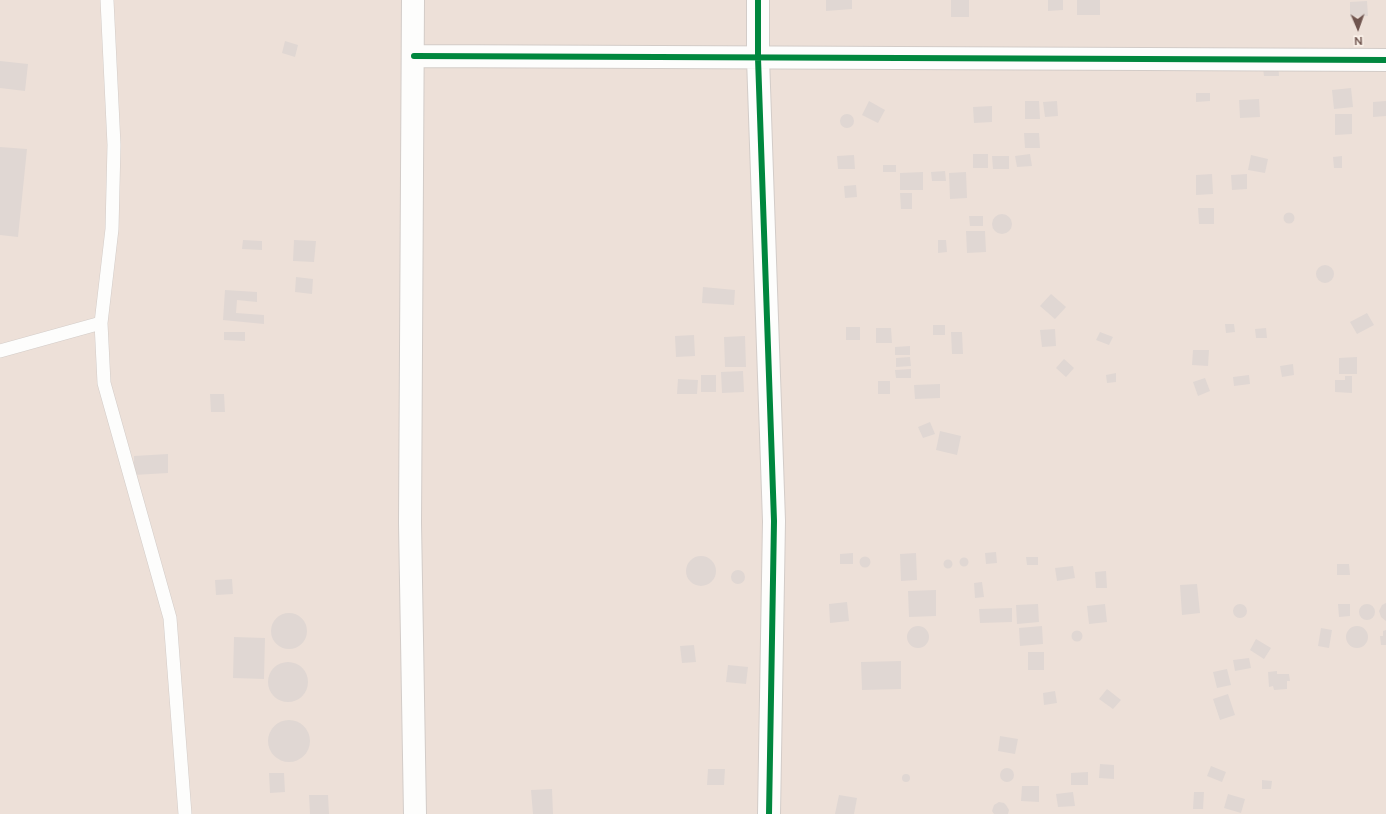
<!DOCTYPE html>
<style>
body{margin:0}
#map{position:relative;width:1386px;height:814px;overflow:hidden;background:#f4efea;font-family:Figtree,sans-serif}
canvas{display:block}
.north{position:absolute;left:1338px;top:8px;width:40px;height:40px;-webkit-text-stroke:3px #fcf3eb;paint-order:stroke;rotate:178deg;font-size:11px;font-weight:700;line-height:16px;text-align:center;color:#6f544e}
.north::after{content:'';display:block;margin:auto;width:14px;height:18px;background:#6f544e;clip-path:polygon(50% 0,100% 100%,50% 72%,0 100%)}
</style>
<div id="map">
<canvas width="1386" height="814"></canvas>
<div class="north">N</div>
</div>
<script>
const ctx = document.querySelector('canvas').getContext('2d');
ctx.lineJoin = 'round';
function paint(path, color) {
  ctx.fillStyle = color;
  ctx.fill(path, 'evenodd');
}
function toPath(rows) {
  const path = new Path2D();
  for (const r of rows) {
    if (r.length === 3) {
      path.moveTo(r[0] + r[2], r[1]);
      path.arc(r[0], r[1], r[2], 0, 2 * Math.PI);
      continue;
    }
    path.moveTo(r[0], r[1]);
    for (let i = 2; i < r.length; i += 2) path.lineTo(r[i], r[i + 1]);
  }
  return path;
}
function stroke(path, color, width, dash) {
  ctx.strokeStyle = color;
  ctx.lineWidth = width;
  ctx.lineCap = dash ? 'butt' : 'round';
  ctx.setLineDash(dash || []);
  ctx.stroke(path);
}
paint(toPath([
 [0,0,1386,0,1386,814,0,814]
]), '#ede0d8');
paint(toPath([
 [826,0,852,0,852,9,826,11],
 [951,0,969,0,969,17,951,17],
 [1048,0,1063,0,1063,10,1048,11],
 [1077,0,1100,0,1100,15,1077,15],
 [1367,1,1368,16,1350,17,1350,2],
 [285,41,298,45,295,57,282,53],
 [1278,60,1279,76,1264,76,1262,61],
 [0,61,28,64,25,91,0,88],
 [1351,88,1353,107,1334,109,1332,90],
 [1196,93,1210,93,1210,101,1196,102],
 [1259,99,1260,117,1240,118,1239,100],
 [869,101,885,110,878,123,862,115],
 [1025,101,1039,101,1040,119,1025,119],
 [1057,101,1058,116,1045,117,1043,102],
 [1386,101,1386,116,1373,117,1373,102],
 [992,106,992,122,974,123,973,107],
 [847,121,7],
 [1335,114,1352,114,1352,134,1335,135],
 [1024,133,1039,133,1040,148,1025,148],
 [0,147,27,149,18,237,0,235],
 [973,154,988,154,988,168,973,168],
 [1030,154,1032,166,1017,167,1015,156],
 [854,155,855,169,838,169,837,156],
 [1251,155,1268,159,1265,173,1248,170],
 [992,156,1009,156,1009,169,993,169],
 [1342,156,1342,168,1334,168,1333,157],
 [883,165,896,165,896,172,883,172],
 [945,171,946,181,932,181,931,172],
 [923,172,923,190,900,190,900,173],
 [966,172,967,198,950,199,949,173],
 [1212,174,1213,194,1196,195,1196,175],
 [1247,174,1247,189,1232,190,1231,175],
 [856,185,857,197,845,198,844,186],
 [900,193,912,193,912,209,901,209],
 [1198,208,1214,208,1214,224,1199,224],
 [1289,218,5.5],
 [1002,224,10],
 [969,216,983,216,983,226,970,226],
 [966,231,985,231,986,252,967,253],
 [243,240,262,241,262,250,242,249],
 [294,240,316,241,314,262,293,261],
 [938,240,946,240,947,252,938,253],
 [1325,274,9],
 [296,277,313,279,312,294,295,292],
 [703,287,735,290,734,305,702,303],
 [225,290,257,292,257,302,237,300,236,313,264,315,264,324,223,320],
 [1051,294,1066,307,1055,319,1040,306],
 [1367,313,1374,325,1357,334,1350,322],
 [1225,324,1234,324,1235,332,1226,333],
 [933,325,945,325,945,335,933,335],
 [846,327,860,327,860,340,846,340],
 [876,328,891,328,892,343,876,343],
 [1266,328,1267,338,1256,338,1255,329],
 [1055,329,1056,346,1042,347,1040,330],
 [224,332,245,332,245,341,224,340],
 [951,332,962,332,963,354,952,354],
 [1100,332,1113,337,1109,345,1096,340],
 [694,335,695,356,676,357,675,336],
 [745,336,746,367,725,367,724,337],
 [910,346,910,355,895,355,895,347],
 [1193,350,1209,350,1208,366,1192,365],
 [910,357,911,366,896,367,896,358],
 [1357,357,1357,374,1339,374,1339,358],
 [1064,359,1074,368,1066,377,1056,368],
 [1293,364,1294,375,1282,377,1280,366],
 [911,369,911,378,896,378,895,370],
 [743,371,744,392,722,393,721,372],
 [1116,373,1116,382,1107,383,1106,375],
 [701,375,716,375,716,392,701,392],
 [1249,375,1250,384,1234,386,1233,377],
 [1345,376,1352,376,1352,393,1335,392,1335,380,1345,380],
 [1205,378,1210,391,1198,396,1193,382],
 [678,379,698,380,697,394,677,394],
 [878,381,890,381,890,394,878,394],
 [940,384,940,398,915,399,914,385],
 [210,394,224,394,225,412,211,412],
 [930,422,935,434,923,438,918,427],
 [940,431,961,436,957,455,936,450],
 [168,454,168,473,134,475,134,456],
 [996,552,997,563,986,564,985,553],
 [853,553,853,564,840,564,840,554],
 [916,553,917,580,901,581,900,554],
 [701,571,15],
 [865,562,5.5],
 [1026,557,1038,557,1038,565,1027,565],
 [964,562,4.5],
 [948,564,4.5],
 [1337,564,1349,564,1350,575,1337,575],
 [1073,566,1075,578,1057,581,1055,568],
 [738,577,7],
 [1106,571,1107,588,1096,588,1095,572],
 [232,579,233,594,216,595,215,580],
 [982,582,984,597,975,598,974,583],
 [1197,584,1200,613,1182,615,1180,585],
 [936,590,936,616,909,617,908,591],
 [847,602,849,621,830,623,829,604],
 [1386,603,1386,621,1381,617,1379,611,1382,605],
 [1367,612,8],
 [1038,604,1039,622,1017,624,1016,605],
 [1105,604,1107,622,1089,624,1087,606],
 [1338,604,1350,604,1350,616,1339,617],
 [1240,611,7],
 [1012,608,1012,622,980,623,979,609],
 [289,631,18],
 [918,637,11],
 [1042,626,1043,644,1020,646,1019,628],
 [1357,637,11],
 [1321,628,1332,630,1329,648,1318,646],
 [1386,630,1386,645,1381,645,1380,636,1383,636,1383,631],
 [1077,636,5.5],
 [234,637,265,638,264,679,233,678],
 [1256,639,1271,648,1264,659,1250,650],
 [694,645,696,662,682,663,680,646],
 [1028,652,1044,652,1044,670,1028,670],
 [1249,658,1251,668,1235,671,1233,660],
 [901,661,901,689,862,690,861,662],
 [288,682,20],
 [728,665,748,667,746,684,726,682],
 [1227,669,1231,685,1217,688,1213,672],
 [1277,671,1277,674,1289,674,1290,681,1287,681,1287,689,1274,690,1273,686,1269,687,1268,672],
 [1107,689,1121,700,1113,709,1099,699],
 [1055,691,1057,703,1044,705,1043,693],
 [1228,694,1235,715,1220,720,1213,699],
 [289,741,21],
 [1000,736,1018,739,1015,754,998,751],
 [1100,764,1114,765,1114,779,1099,778],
 [1211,766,1226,772,1222,782,1207,776],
 [1007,775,7],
 [708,769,725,769,724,785,707,785],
 [1088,772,1088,785,1071,785,1071,773],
 [269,773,284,773,285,792,270,793],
 [906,778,4],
 [1262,780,1272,781,1271,789,1262,789],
 [1022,786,1039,786,1039,802,1021,801],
 [552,789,553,814,533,814,531,790],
 [1073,792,1075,806,1058,807,1056,794],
 [1194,792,1204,792,1203,809,1193,809],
 [1228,794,1245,799,1241,813,1224,808],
 [309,795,328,795,329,814,310,814],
 [839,795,857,798,854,814,835,814],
 [999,802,1004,803,1006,805,1009,810,1008,814,994,814,992,811,994,805]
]), '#e0d7d3');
const lane = toPath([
 [101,323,104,383,170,618,185,814],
 [0,351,101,323,112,229,114,145,107,0]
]);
const street = toPath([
 [413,0,410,523,415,814],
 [758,0,758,58,774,521,769,814],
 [414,56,1386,60]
]);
stroke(lane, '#d3ccc8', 14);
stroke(street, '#d3ccc8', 24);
stroke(lane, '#fdfdfc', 13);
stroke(street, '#fdfdfc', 22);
stroke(toPath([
 [758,0,758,58,774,521,769,814],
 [414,56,1386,60]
]), '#00873e', 6);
</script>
